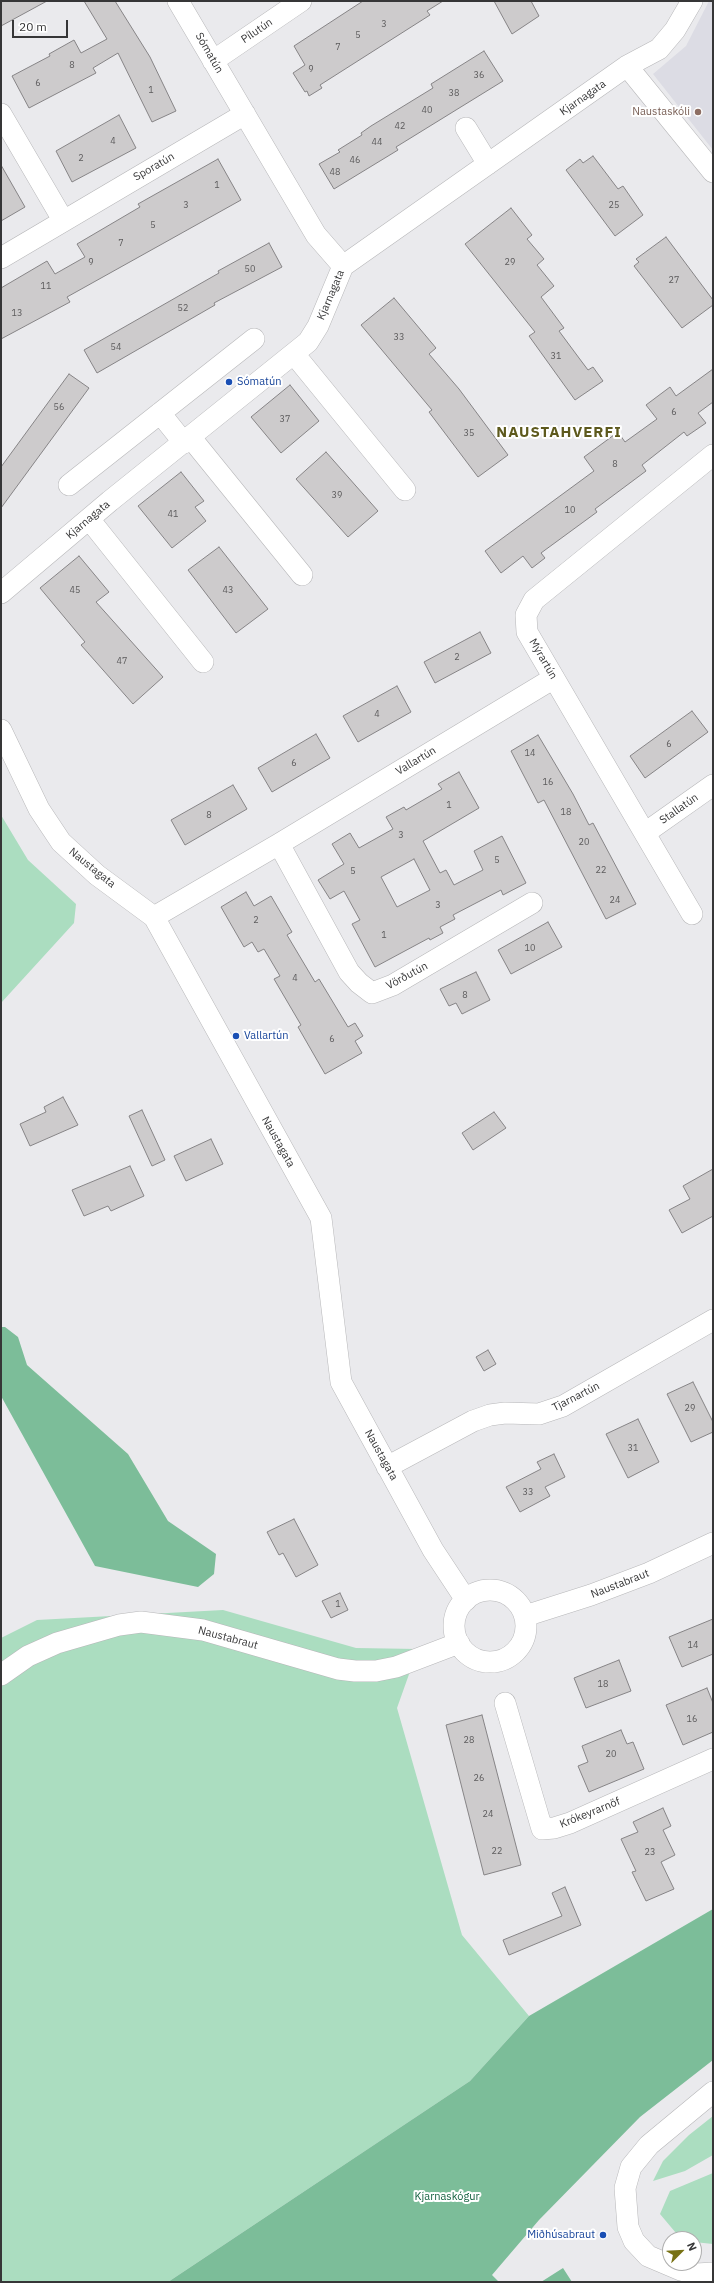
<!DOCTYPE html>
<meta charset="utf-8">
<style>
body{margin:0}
#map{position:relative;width:714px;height:2283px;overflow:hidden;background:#eaeaed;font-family:"IBM Plex Sans",sans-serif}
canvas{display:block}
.frame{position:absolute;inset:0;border:2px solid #363637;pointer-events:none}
.north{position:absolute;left:662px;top:2231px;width:40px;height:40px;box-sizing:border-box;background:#fff;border:1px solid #afafaf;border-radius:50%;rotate:66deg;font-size:11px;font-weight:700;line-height:16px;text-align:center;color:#363637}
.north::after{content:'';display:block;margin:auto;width:14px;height:18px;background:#787214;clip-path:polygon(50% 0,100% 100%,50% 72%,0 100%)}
.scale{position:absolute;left:12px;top:20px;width:56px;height:18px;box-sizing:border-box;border:2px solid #363637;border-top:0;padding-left:5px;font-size:12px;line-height:14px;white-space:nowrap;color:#363637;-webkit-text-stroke:3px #fff;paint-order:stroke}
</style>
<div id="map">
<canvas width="714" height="2283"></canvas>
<div class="frame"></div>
<div class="north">N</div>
<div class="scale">20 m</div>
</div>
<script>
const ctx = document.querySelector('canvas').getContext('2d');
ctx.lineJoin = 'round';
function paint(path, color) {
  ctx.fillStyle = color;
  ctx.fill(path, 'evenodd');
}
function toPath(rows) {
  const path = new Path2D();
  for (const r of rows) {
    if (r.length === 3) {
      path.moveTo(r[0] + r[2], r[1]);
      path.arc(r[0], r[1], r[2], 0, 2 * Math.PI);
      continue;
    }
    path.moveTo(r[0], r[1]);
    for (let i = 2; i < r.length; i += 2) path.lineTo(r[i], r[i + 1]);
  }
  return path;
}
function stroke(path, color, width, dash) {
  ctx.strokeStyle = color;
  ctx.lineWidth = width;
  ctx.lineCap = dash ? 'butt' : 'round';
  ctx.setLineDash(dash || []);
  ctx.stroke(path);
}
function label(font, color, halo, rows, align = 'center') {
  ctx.font = font + ' "IBM Plex Sans",sans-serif';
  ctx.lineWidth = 4;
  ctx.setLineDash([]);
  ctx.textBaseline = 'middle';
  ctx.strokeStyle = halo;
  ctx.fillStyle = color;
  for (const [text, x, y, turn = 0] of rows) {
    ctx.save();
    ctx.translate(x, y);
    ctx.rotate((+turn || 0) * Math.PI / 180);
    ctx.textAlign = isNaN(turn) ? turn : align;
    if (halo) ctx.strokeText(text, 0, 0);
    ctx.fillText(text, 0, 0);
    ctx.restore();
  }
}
paint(toPath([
 [709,1,713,1,713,150,653,74,686,46]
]), '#dcdce4');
paint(toPath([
 [1,815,28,860,76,904,74,923,1,1003],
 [223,1610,356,1648,418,1649,397,1708,462,1935,529,2016,470,2081,168,2282,1,2282,1,1638,37,1620],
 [713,2116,713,2155,685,2171,653,2181,663,2161,689,2135],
 [713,2173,713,2244,694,2242,694,2239,681,2239,660,2214,670,2191]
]), '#abddc0');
paint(toPath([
 [1,1327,5,1327,18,1337,27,1365,128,1454,168,1521,216,1554,214,1574,198,1587,95,1566,1,1396],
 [713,1909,713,2060,640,2117,539,2220,492,2275,499,2282,168,2282,470,2081,529,2016],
 [563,2268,572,2282,541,2282]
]), '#7cbd99');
const building = toPath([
 [1,1,47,1,1,26,1,1],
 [84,1,115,1,150,57,176,111,152,122,118,53,93,68,96,73,29,108,12,76,50,56,49,54,74,40,81,53,107,39,84,1],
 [363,1,443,1,427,11,430,15,320,85,322,88,309,96,307,91,305,92,293,73,305,65,294,46,363,1],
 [494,1,531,1,539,16,512,34,494,1],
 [484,51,503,81,396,147,398,150,334,189,319,164,340,152,338,150,362,135,361,133,371,126,433,88,431,84,484,51],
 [119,115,136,148,72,182,56,151,119,115],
 [593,156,618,189,623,186,643,215,615,236,566,170,580,159,583,163,593,156],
 [218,159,241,200,67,297,70,302,1,339,1,288,47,261,55,274,85,257,77,244,140,207,138,204,218,159],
 [1,165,25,207,1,221,1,165],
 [511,208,532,235,527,239,544,259,537,265,554,286,541,297,564,328,559,331,579,358,588,370,593,367,603,381,575,400,529,336,535,332,465,244,511,208],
 [666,237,713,300,713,305,682,328,634,266,639,262,636,259,666,237],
 [269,243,282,267,214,303,215,305,97,373,84,350,219,273,218,271,269,243],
 [394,298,436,348,429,354,459,389,508,455,478,477,429,412,432,410,361,325,394,298],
 [713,369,713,402,698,413,706,423,687,436,684,432,642,465,646,471,595,509,597,512,541,553,545,558,532,568,523,556,501,573,485,551,594,471,584,457,618,432,625,442,657,419,646,405,670,387,676,396,713,369],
 [69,374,89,388,1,508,1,467,69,374],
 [290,385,319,421,281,453,251,417,290,385],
 [326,452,378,511,348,537,296,479,326,452],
 [181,472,204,501,195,507,206,521,172,548,138,506,181,472],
 [219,547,268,609,236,633,188,570,219,547],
 [79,556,109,592,96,602,163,677,133,704,81,645,85,642,40,588,79,556],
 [480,632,491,653,435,683,424,662,480,632],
 [397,686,411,712,358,742,343,716,397,686],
 [692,711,708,732,645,778,630,756,692,711],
 [316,734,330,758,272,792,258,768,316,734],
 [538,735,573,794,589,825,593,823,636,904,606,919,544,800,538,803,511,751,538,735],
 [459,772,479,808,423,841,440,873,446,870,454,885,483,870,474,851,502,836,526,883,503,895,501,890,453,915,455,919,440,927,443,933,430,940,429,938,375,967,352,924,360,920,344,891,330,899,318,880,344,864,332,844,350,833,359,848,393,829,386,817,404,807,406,810,442,789,438,784,459,772],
 [414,859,430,890,397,907,381,877,414,859],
 [233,785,247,809,185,845,171,820,233,785],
 [246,892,254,906,271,896,292,932,287,935,315,982,319,979,348,1027,355,1023,363,1036,355,1041,362,1053,325,1074,298,1027,301,1025,274,979,280,976,264,949,258,952,252,942,244,947,221,907,246,892],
 [548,922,562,947,511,974,498,950,548,922],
 [476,972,490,1000,462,1014,456,1003,449,1006,440,989,476,972],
 [63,1097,78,1125,30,1146,20,1124,46,1112,44,1107,63,1097],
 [142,1110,165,1160,152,1166,129,1116,142,1110],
 [494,1112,506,1128,473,1150,462,1133,494,1112],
 [211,1139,223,1164,186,1181,174,1156,211,1139],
 [130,1166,144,1196,111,1211,108,1206,84,1216,72,1190,130,1166],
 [713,1169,713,1216,682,1233,669,1210,690,1199,683,1186,713,1169],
 [488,1350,496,1364,484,1371,476,1357,488,1350],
 [693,1382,713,1422,713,1432,691,1442,667,1394,693,1382],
 [638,1419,659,1462,628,1478,606,1434,638,1419],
 [554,1454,565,1477,545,1487,550,1496,520,1512,506,1487,541,1469,537,1462,554,1454],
 [294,1519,318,1565,296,1577,283,1553,279,1555,267,1532,294,1519],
 [340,1593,348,1610,331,1618,322,1601,340,1593],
 [713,1619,713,1654,682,1667,669,1637,713,1619],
 [619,1660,631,1691,586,1708,574,1678,619,1660],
 [707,1688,713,1703,713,1732,683,1745,666,1705,707,1688],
 [482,1715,521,1865,484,1875,446,1725,482,1715],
 [621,1730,627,1744,633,1742,644,1769,589,1792,578,1766,588,1762,582,1746,621,1730],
 [663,1808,671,1826,663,1830,675,1855,661,1862,674,1889,646,1901,632,1872,636,1871,621,1839,638,1832,633,1822,663,1808],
 [565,1887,581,1925,509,1955,503,1940,562,1916,552,1893,565,1887]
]);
paint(building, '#cdcbcc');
stroke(building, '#868486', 1);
const minor = toPath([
 [178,1,316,235,343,266],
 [213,61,301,1],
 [627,66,713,172],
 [1,114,63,220],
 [466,128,488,164],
 [1,258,245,114],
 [294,354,405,490],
 [160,413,184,443],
 [191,438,302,575],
 [69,485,254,339],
 [89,519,203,662],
 [1,593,110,501,308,342,318,326,343,266,627,66,659,49,675,30,692,1],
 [1,730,39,809,61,842,97,875,154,917,321,1218,341,1382,433,1550,466,1600],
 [645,833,713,785],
 [279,844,349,972,359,983,372,993,393,985,532,903],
 [692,914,527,632,526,615,534,600,713,455],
 [154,917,279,844,554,678],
 [387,1467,473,1421,490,1415,505,1413,539,1414,563,1406,713,1320],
 [490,1626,36],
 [525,1616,591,1595,649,1573,713,1543],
 [1,1675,28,1656,57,1643,119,1625,141,1622,203,1630,338,1669,355,1671,376,1671,396,1667,459,1643],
 [505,1703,542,1829,554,1828,570,1823,713,1759],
 [713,2092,649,2145,631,2167,625,2188,628,2227,634,2241,648,2256,681,2270,697,2274,713,2273]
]);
stroke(minor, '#b7b7b9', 22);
stroke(minor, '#fff', 21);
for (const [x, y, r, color] of [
 [698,112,4,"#8d6e63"],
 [229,382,4,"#1a4fb4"],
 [236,1036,4,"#1a4fb4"],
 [603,2235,4,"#1a4fb4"]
]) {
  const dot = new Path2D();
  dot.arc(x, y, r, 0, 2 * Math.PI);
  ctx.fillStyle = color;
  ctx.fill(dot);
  stroke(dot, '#fff', 1.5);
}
label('9px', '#5c5b5c', null, [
 ["3",384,24],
 ["5",358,35],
 ["7",338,47],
 ["8",72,65],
 ["9",311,69],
 ["36",479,75],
 ["6",38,83],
 ["1",151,90],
 ["38",454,93],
 ["40",427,110],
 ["42",400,126],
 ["4",113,141],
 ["44",377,142],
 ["2",81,158],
 ["46",355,160],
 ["48",335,172],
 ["1",217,185],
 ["3",186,205],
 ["25",614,205],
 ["5",153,225],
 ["7",121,243],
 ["9",91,262],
 ["29",510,262],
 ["50",250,269],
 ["27",674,280],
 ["11",46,286],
 ["52",183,308],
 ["13",17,313],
 ["33",399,337],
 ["54",116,347],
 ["31",556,356],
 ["56",59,407],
 ["6",674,412],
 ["37",285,419],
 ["35",469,433],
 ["8",615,464],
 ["39",337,495],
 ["10",570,510],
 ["41",173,514],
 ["45",75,590],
 ["43",228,590],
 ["2",457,657],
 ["47",122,661],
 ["4",377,714],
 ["6",669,744],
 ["14",530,753],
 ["6",294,763],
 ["16",548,782],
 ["1",449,805],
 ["18",566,812],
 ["8",209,815],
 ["3",401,835],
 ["20",584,842],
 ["5",497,860],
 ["22",601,870],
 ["5",353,871],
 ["24",615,900],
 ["3",438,905],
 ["2",256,920],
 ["1",384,935],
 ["10",530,948],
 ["4",295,978],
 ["8",465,995],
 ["6",332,1039],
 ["29",690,1408],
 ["31",633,1448],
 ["33",528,1492],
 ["1",338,1604],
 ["14",693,1645],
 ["18",603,1684],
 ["16",692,1719],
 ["28",469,1740],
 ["20",611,1754],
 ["26",479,1778],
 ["24",488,1814],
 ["22",497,1851],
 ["23",650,1852]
]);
label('11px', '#363637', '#fff', [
 ["Pílutún",257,31,-34],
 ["Sómatún",209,53,60],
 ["Kjarnagata",583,98,-35],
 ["Sporatún",154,167,-30],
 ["Kjarnagata",331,295,-67],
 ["Kjarnagata",88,520,-40],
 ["Mýrartún",543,659,60],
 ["Vallartún",416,761,-31],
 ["Stallatún",679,809,-35],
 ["Naustagata",92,868,39],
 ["Vörðutún",407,976,-28],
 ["Naustagata",278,1142,61],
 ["Tjarnartún",576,1397,-27],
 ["Naustagata",381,1455,61],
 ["Naustabraut",620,1584,-21],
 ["Naustabraut",228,1638,15],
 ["Krókeyrarnöf",590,1813,-22]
]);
label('11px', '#785e54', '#fff', [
 ["Naustaskóli",690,112]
], 'right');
label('11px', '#164399', '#fff', [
 ["Sómatún",237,382],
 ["Vallartún",244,1036],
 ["Miðhúsabraut",595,2235,"right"]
], 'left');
label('11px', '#166241', '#fff', [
 ["Kjarnaskógur",447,2197]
]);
ctx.letterSpacing = '1px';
label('bold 15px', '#5d591d', '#fff', [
 ["NAUSTAHVERFI",559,433]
]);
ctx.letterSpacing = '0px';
</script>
